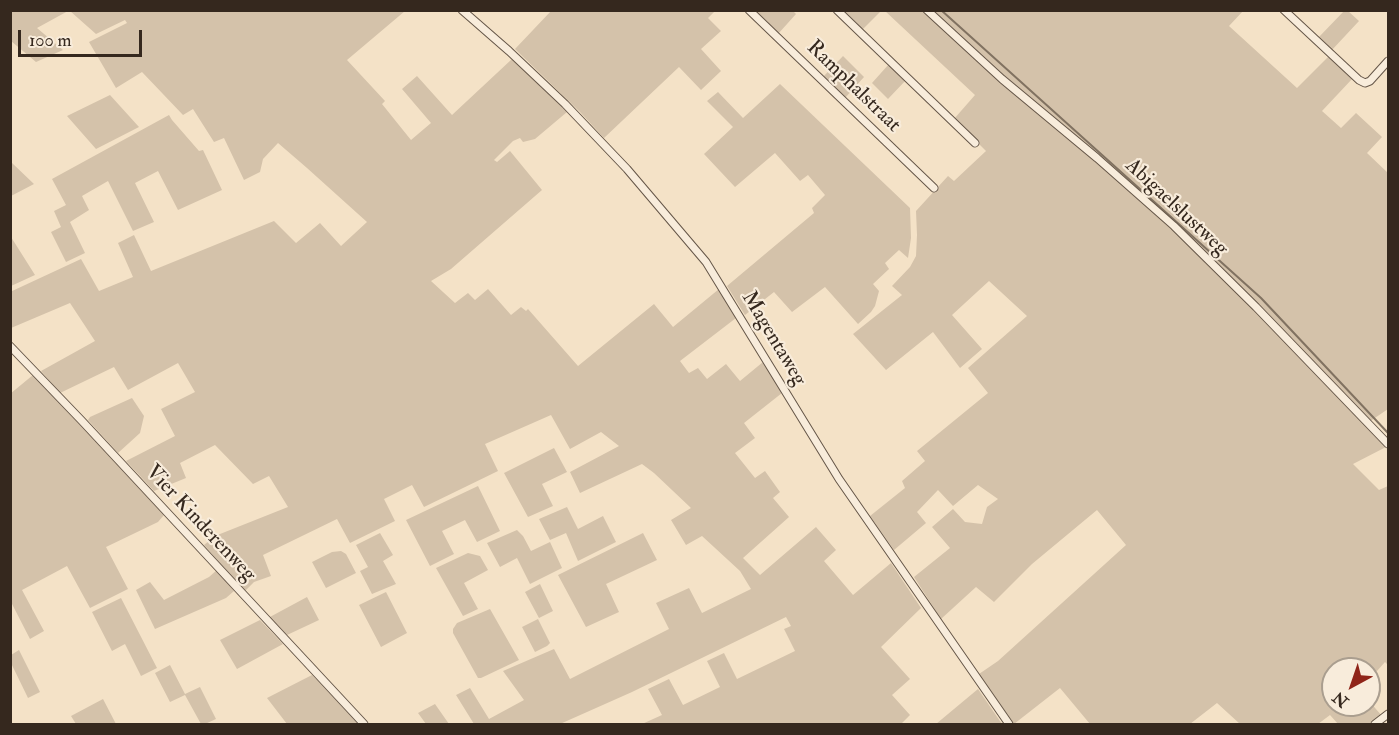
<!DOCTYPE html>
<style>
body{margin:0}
#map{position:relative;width:1399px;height:735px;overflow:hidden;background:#f4e2c7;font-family:"IM FELL Double Pica",serif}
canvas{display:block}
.frame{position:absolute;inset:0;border:12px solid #35281e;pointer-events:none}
.north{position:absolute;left:1321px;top:657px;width:60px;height:60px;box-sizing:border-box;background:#f8ecdb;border:2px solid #aa9e8f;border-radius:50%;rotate:220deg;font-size:16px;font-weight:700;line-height:24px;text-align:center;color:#35281e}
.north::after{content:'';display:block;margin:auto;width:21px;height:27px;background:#8f2418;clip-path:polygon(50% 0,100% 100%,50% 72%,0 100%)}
.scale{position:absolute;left:18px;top:30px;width:124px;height:27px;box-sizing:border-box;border:3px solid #35281e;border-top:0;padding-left:8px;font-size:18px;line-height:21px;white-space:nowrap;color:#35281e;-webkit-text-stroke:4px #f8ecdb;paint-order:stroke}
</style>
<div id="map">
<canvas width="1399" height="735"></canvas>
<div class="frame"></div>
<div class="north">N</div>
<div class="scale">100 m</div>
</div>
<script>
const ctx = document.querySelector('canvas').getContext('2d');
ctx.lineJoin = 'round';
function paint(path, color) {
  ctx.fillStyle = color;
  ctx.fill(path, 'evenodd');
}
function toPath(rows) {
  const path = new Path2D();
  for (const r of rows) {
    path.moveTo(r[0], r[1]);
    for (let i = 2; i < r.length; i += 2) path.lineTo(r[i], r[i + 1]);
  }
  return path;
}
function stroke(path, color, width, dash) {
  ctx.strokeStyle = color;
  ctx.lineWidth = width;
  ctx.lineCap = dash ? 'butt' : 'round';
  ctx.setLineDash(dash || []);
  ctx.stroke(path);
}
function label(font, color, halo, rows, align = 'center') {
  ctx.font = font + ' "IM FELL Double Pica",serif';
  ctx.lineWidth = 4.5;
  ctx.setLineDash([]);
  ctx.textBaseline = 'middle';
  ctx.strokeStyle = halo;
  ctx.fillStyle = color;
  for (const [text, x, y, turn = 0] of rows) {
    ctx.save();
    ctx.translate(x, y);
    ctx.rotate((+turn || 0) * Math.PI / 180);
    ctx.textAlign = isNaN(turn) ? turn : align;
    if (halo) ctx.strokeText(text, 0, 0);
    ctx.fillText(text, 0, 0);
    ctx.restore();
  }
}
paint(toPath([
 [792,10,796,14,778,34,756,14,759,11],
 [10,11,68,11,37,28,63,50,36,62,11,41],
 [70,11,405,11,347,60,385,101,382,104,411,140,431,123,402,89,417,76,452,115,512,59,567,112,535,139,523,142,520,138,513,141,494,160,497,162,510,151,542,190,451,269,431,281,455,303,468,293,475,300,488,289,511,315,521,307,526,311,528,309,578,366,654,304,673,327,719,289,736,318,680,361,689,373,698,368,707,379,726,364,740,381,763,362,782,393,744,423,755,438,735,453,755,478,765,471,780,492,773,498,789,517,743,558,760,575,816,527,836,550,824,561,853,595,891,563,921,608,881,647,910,679,892,695,910,715,901,724,642,724,662,715,648,689,669,679,683,705,720,687,707,661,724,653,737,679,795,651,784,629,791,626,786,617,632,692,560,724,474,724,456,695,470,688,489,719,524,700,503,671,554,649,570,679,669,629,656,603,689,588,702,613,751,589,740,571,702,536,686,545,671,520,691,508,654,473,642,464,580,493,570,472,619,446,601,432,570,449,551,415,485,444,498,471,424,507,412,485,384,499,395,521,350,543,337,519,263,555,271,576,254,582,245,591,204,545,215,536,288,507,269,476,253,484,215,445,180,463,186,478,154,491,126,461,175,436,161,409,195,392,178,363,128,390,114,367,60,393,41,371,95,341,70,303,11,328,10,292,81,259,99,291,133,277,118,243,134,235,151,271,274,221,296,243,320,223,341,246,367,222,307,168,278,143,263,159,260,172,244,180,224,138,214,142,193,109,183,115,142,72,116,88,89,42,127,23,125,20,96,34],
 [551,11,715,11,708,18,721,31,701,49,721,71,701,90,679,67,604,138,580,112,515,49],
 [842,11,881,11,862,30],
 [885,11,923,11,1037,111,1095,159,1173,228,1250,306,1386,447,1353,464,1379,490,1388,486,1388,665,1385,662,1369,680,1369,669,1333,669,1333,705,1369,705,1369,701,1382,716,1372,724,1338,724,1330,715,1318,724,1240,724,1217,703,1190,724,1090,724,1060,688,1014,724,979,674,998,661,1126,545,1097,510,1032,564,994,602,976,587,941,619,914,577,950,548,932,527,953,509,965,522,982,524,987,507,998,499,978,485,953,506,938,490,917,512,926,523,894,550,870,516,905,488,902,481,925,461,917,451,988,393,968,368,1027,316,989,281,952,315,982,349,960,368,933,332,886,370,853,334,902,295,892,286,910,267,916,256,917,235,916,211,948,176,954,181,986,151,954,119,975,95],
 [931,11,1243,11,1229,26,1297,88,1329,56,1353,78,1322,111,1341,128,1356,113,1382,137,1367,153,1388,173,1388,409,1369,422,1257,305],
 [1344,11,1348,11,1359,21,1331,51,1318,38],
 [843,56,864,77,845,98,823,77],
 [889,64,906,80,888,99,872,83],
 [780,84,910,208,911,238,908,258,899,250,885,263,889,269,873,284,879,291,875,306,871,312,858,324,825,287,792,312,774,292,745,315,727,286,814,213,812,208,825,195,808,175,800,181,775,153,735,187,704,154,733,127,707,101,718,92,743,118],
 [110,95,139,127,96,149,67,116],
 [169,115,172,120,199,151,203,150,222,190,178,210,158,171,135,183,154,222,133,231,108,181,82,196,89,210,70,222,85,253,66,262,51,232,61,227,54,211,66,205,52,179],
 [11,162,34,184,11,196,10,196],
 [11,237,35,275,11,286,10,286],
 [33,375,164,515,158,522,106,547,128,589,90,608,67,566,22,590,44,631,30,639,11,602,10,394],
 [132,398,144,416,140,433,118,453,88,420,90,417],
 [554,448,567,472,542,484,553,506,528,517,504,473],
 [478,486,500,531,477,542,465,520,442,531,454,554,430,566,406,520],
 [567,507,578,529,603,516,616,542,578,561,566,533,550,540,539,519],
 [517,530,523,536,531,551,550,542,562,568,530,584,517,558,500,567,487,543],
 [380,533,393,555,383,561,396,584,372,594,360,571,368,567,356,545],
 [643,533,657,560,606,584,619,612,586,627,558,575],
 [341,551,346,554,356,573,326,588,312,562,332,552],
 [468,553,480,556,488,570,464,583,478,609,463,616,436,568],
 [217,570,234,591,226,598,155,629,136,590,150,582,164,600,209,577],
 [540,584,553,611,539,618,525,592],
 [386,592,407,633,381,647,359,605],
 [307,597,319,620,287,635,285,634,268,618],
 [121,598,157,668,141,676,125,644,112,651,92,612],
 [490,609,519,660,481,678,478,678,453,633,453,629,457,623],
 [538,619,550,643,547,646,535,652,522,627],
 [260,620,283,644,237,669,220,640],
 [19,650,40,692,28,698,11,663,11,655],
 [170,665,185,694,200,687,216,719,205,724,201,724,185,695,170,702,155,673],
 [312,675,359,724,287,724,267,698],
 [978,689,1002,724,936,724],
 [103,699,116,724,76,724,71,716],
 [435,704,449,724,426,724,418,713]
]), '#d4c2aa');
stroke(toPath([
 [941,10,1261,298,1388,433]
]), '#817261', 2);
const minor = toPath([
 [462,10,509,51,565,104,627,169,706,262,839,479,1009,724],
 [749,10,934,188],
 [837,10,975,143],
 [927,10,1002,79,1097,158,1174,226,1256,307,1388,444],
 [1284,10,1359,80,1365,83,1370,81,1388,61],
 [10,346,82,421,364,724],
 [1375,724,1388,714]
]);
stroke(minor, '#655648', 9);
stroke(minor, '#f8ecdb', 7);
label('21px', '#35281e', '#f8ecdb', [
 ["Ramphalstraat",853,87,44],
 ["Abigaelslustweg",1176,208,43],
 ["Magentaweg",773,339,59],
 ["Vier Kinderenweg",200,524,47]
]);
</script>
